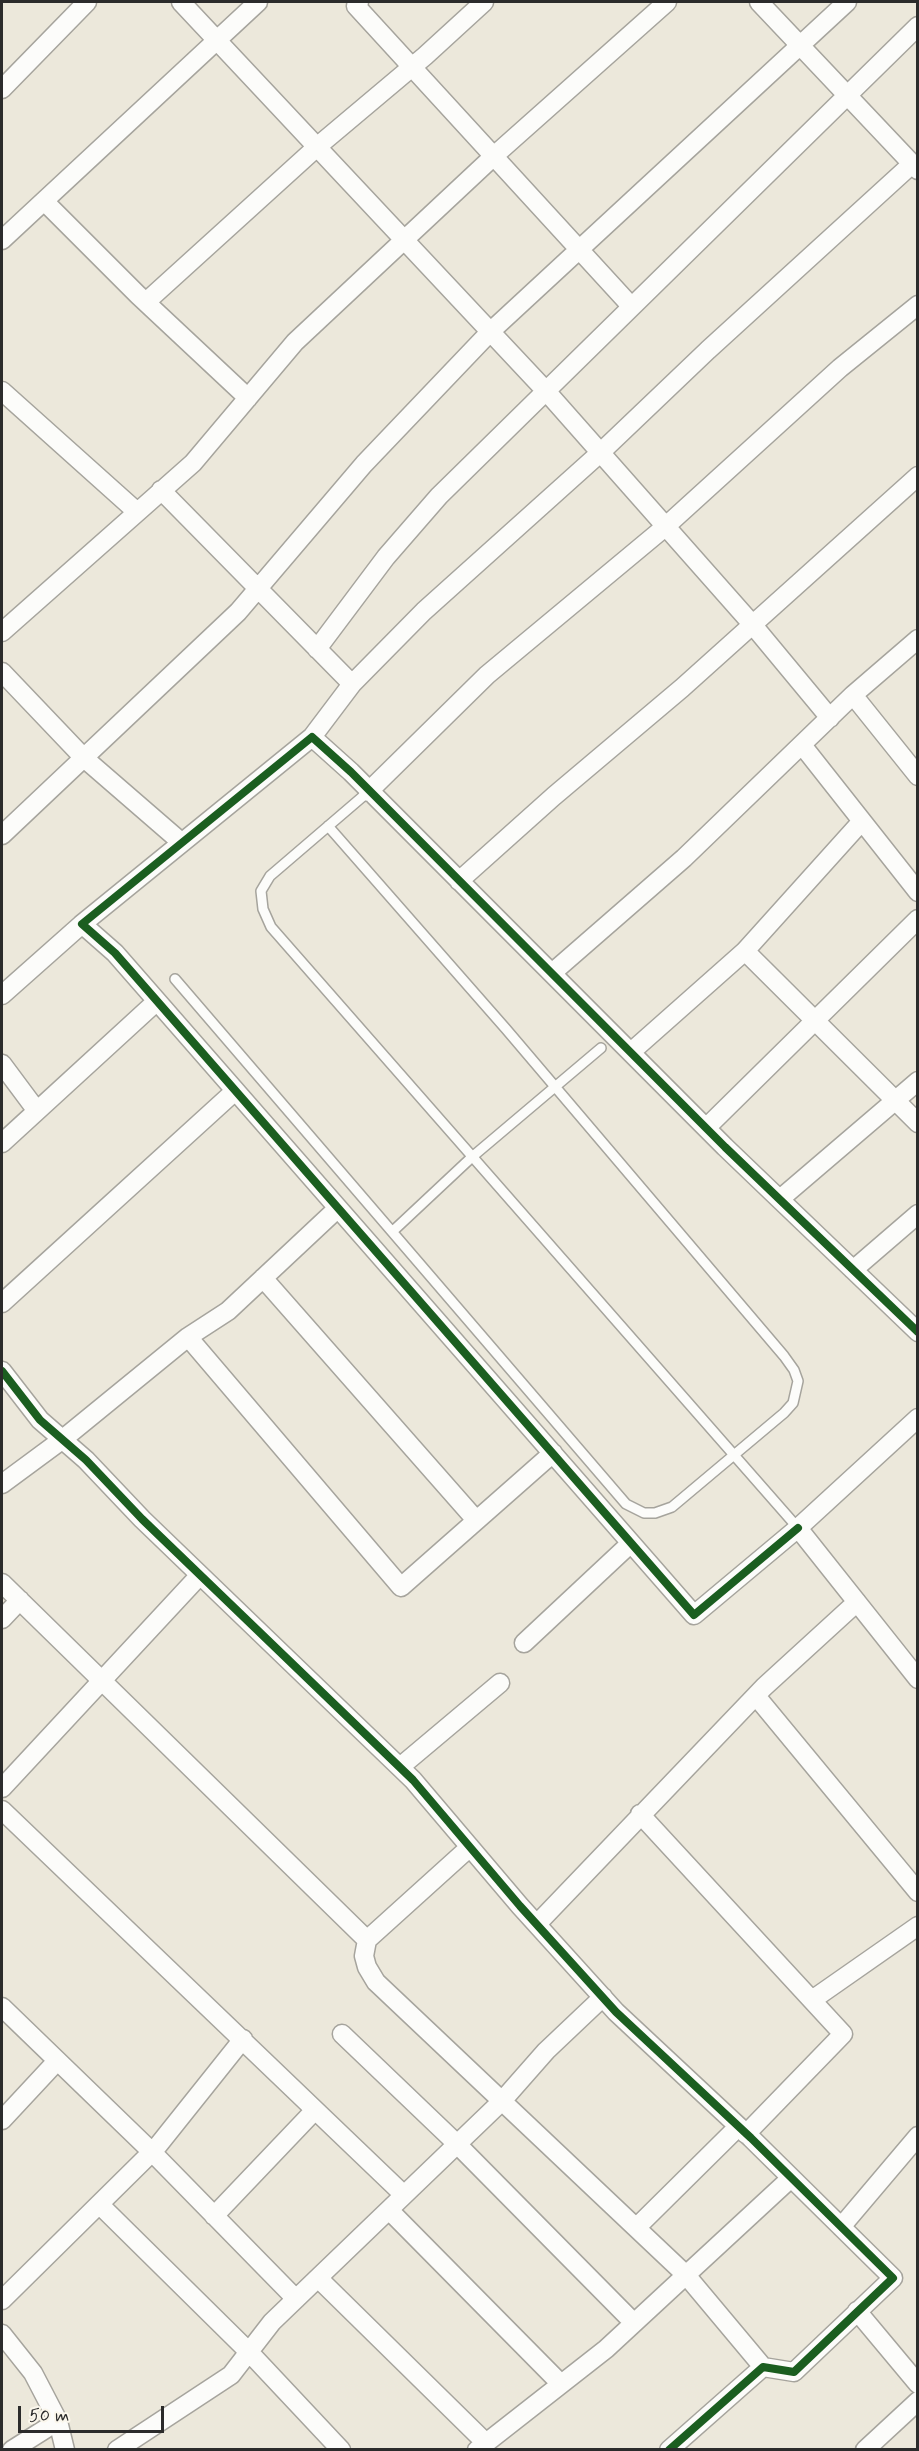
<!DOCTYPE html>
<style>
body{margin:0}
#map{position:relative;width:919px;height:2451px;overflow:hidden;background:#ece8db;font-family:Mynerve,sans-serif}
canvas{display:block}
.frame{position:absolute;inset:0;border:3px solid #2b2b2b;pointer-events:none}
.scale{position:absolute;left:18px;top:2406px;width:146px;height:27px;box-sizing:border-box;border:3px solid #2b2b2b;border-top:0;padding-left:8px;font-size:18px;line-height:21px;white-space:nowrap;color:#2b2b2b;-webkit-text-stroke:4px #fbf7ec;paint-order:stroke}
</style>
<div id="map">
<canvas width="919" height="2451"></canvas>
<div class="frame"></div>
<div class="scale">50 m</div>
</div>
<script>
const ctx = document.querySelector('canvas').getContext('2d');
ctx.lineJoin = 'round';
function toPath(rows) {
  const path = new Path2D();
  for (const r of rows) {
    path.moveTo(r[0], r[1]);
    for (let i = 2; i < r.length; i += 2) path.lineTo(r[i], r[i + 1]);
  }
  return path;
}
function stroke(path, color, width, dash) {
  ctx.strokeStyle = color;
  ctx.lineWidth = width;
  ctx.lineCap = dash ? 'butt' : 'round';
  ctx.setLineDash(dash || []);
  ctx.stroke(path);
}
const lane = toPath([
 [368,792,270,876,261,891,263,909,271,927,798,1528],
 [175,979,626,1504,644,1513,655,1513,672,1507,784,1413,793,1403,798,1381,794,1370,784,1356,506,1029,328,826],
 [393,1231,472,1157,601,1048]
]);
const street = toPath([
 [181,2,546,391,752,624,830,718],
 [359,2,356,6,631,306],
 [759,2,918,170],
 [2,89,87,2],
 [44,201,138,295,248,398],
 [2,240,258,2],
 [146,302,318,146,425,56,484,2],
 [2,391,136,511],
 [161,490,352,684],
 [2,632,193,463,295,342,495,155,667,2],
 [317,649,386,557,439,496,918,26],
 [2,672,84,758,181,842],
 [853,695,918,776],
 [312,737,352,684,424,611,600,453,708,350,912,164],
 [802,745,918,892],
 [368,792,487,675,665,527,840,368,918,305],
 [2,835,238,612,364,464,490,332,847,2],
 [459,881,554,796,682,688,918,476],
 [745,951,918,1123],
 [552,973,684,858,853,695,918,639],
 [2,995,82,924],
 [631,1052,745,951,862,821],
 [2,1064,37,1111],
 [706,1128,918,919],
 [2,1143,157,1001],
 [780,1199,918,1081],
 [853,1270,918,1214],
 [263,1278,476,1520],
 [2,1303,235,1091],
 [188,1337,401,1587,553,1453],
 [2,1371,40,1420,86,1460,142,1519,413,1780,520,1906,616,2012,751,2138,893,2278,794,2372,763,2367,669,2450],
 [918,1418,798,1528,918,1679],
 [2,1484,63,1439,188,1337,228,1311,338,1208],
 [798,1528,694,1615,115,953,82,924,312,737,351,772,725,1147,918,1332],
 [2,1583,367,1940,470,1847],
 [2,1619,20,1600],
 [524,1643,631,1543],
 [756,1696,918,1892],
 [400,1767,500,1683],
 [2,1788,200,1575],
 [2,1810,404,2195],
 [640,1814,843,2034,746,2134],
 [537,1924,764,1687,857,1602],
 [367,1940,364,1956,367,1967,376,1982,686,2275,606,2349,477,2450],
 [812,2000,918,1926],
 [2,2007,152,2152,296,2299],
 [342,2034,456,2143,634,2323],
 [2,2120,57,2061],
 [100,2205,249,2352,341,2450],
 [389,2210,561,2384],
 [214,2216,315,2110],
 [638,2226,738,2127],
 [841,2227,918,2136],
 [318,2278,486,2443],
 [2,2300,156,2148,243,2039],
 [857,2311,918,2384],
 [2,2334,33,2373,58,2421,65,2450],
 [763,2367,686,2275,791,2178],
 [12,2450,58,2421],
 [117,2450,231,2375,272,2322,502,2101,546,2051,603,1997],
 [865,2450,918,2401]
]);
stroke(lane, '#a6a49d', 12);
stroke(street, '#a6a49d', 21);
stroke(lane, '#fcfcfa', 9);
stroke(street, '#fcfcfa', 18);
stroke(toPath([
 [2,1371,40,1420,86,1460,142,1519,413,1780,520,1906,616,2012,751,2138,893,2278,794,2372,763,2367,669,2450],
 [798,1528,694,1615,115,953,82,924,312,737,351,772,725,1147,918,1332]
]), '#1b5e20', 8);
</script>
